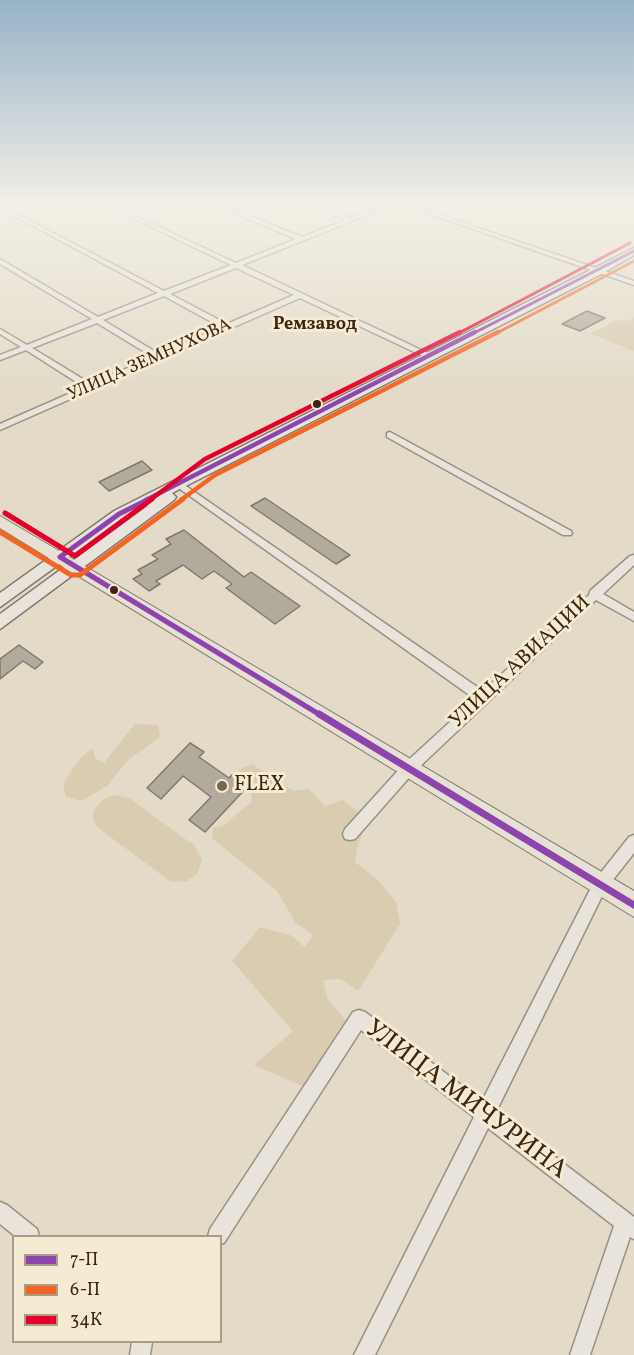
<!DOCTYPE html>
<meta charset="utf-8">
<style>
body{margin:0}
#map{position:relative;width:634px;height:1355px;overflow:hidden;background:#e3dbc8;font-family:Vollkorn,serif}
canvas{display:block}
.legend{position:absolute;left:12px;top:1235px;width:210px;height:108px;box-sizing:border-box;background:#f5ebd3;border:2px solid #ac9c85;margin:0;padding:8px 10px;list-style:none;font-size:18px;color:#3e2511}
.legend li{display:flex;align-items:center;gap:12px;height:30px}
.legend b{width:30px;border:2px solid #ac9c85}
</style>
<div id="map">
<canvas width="634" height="1355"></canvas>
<ul class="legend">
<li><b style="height:8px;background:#8e44ad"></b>7-П</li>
<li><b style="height:8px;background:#f26522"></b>6-П</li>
<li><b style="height:8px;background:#e4002b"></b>34К</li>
</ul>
</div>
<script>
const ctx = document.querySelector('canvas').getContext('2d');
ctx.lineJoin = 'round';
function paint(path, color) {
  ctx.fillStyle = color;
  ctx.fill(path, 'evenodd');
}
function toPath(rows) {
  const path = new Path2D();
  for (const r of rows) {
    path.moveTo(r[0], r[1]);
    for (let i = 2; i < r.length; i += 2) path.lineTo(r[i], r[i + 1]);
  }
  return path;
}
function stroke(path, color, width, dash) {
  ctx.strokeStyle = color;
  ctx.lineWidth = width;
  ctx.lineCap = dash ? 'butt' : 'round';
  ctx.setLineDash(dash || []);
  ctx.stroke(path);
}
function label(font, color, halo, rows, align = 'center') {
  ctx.font = font + ' Vollkorn,serif';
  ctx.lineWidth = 6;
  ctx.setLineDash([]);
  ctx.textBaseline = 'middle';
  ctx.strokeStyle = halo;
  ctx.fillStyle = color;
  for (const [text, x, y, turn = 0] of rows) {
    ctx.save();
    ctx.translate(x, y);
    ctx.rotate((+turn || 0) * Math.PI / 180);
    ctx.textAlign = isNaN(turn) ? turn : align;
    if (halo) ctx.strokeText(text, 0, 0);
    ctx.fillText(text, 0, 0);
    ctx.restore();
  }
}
paint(toPath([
 [634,317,634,351,591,334,617,320,627,321],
 [135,724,158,725,160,737,128,760,107,786,81,801,66,797,63,784,80,758,93,748,95,758,104,763],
 [252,764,293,791,309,789,325,806,342,800,369,819,358,844,355,862,378,880,396,902,400,924,358,991,341,979,323,980,328,1000,350,1025,307,1088,254,1065,293,1031,232,961,260,927,290,935,305,947,313,935,295,922,277,891,212,838,213,828,223,826,252,801,249,781,238,770],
 [114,795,129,798,195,846,202,860,197,874,187,881,171,882,97,827,93,817,94,810,103,799]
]), '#d9ccb1');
const building = toPath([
 [587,311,605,318,580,331,562,324,587,311],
 [142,461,152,470,109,491,99,482,142,461],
 [265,498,350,555,336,564,251,506,265,498],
 [184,530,244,577,251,572,300,606,275,624,226,588,232,584,214,571,202,579,183,565,156,581,160,584,149,591,133,579,142,574,138,570,158,559,152,555,171,544,166,539,184,530],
 [19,645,43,662,35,669,23,661,0,679,0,659,19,645],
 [190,743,204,752,199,757,229,778,233,774,249,785,205,832,189,820,211,797,183,776,161,799,147,788,190,743]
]);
paint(building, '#b2ab9d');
stroke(building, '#80786c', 1.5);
const street = toPath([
 [0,205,164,291,231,265,105,205,112,205,236,263,296,239,215,205,222,205,302,237,346,220,309,205,316,205,351,218,385,205,392,205,242,265,436,357,429,359,300,298,0,430,0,424,84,387,26,350,0,360,0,355,21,347,0,334,0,329,27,345,92,319,0,264,0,259,98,317,158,293,0,208,0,205],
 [236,268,294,295,227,324,170,294,236,268],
 [164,296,221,327,159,354,103,320,164,296],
 [97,323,153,357,91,384,32,348,97,323],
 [404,205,411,205,634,281,634,285,404,205],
 [390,432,571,531,572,533,571,535,563,535,387,437,387,433,390,432],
 [183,484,483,691,589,595,590,591,630,556,634,555,634,565,603,594,634,612,634,621,596,600,414,772,355,839,350,840,345,839,343,834,345,829,404,764,475,699,180,489,180,485,183,484],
 [634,835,634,853,605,890,496,1112,634,1217,634,1239,630,1237,590,1355,570,1355,614,1226,488,1128,375,1355,354,1355,474,1117,361,1030,224,1243,220,1244,220,1236,208,1236,210,1229,353,1012,359,1010,365,1012,482,1101,595,880,629,837,634,835],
 [0,1202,7,1205,37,1229,39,1236,15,1236,0,1224,0,1202],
 [132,1342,152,1342,150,1355,130,1355,132,1342]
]);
const secondary = toPath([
 [634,248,634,255,603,273,172,493,176,497,174,500,0,629,0,614,149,505,124,517,0,607,0,593,114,511,634,248]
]);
const primary = toPath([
 [0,516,634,891,634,917,0,528,0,516]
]);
stroke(street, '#989083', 3);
stroke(secondary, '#80786c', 3);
stroke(primary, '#80786c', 2);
paint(street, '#e9e4db');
paint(secondary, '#e9e4db');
paint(primary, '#e6e0d5');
stroke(toPath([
 [472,334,634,251]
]), '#8e44ad', 3);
stroke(toPath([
 [146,500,475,332]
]), '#8e44ad', 4.5);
stroke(toPath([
 [149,499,119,514,60,557,322,716]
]), '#8e44ad', 5);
stroke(toPath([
 [319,714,634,905]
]), '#8e44ad', 7);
stroke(toPath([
 [495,334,634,261]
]), '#f26522', 3);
stroke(toPath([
 [181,500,215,475,498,332]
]), '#f26522', 4.5);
stroke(toPath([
 [0,532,71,575,80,575,183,499]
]), '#f26522', 5);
stroke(toPath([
 [457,334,630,243]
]), '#e4002b', 3);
stroke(toPath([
 [150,500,205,459,460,332]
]), '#e4002b', 4.5);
stroke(toPath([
 [5,513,75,556,152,499]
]), '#e4002b', 5);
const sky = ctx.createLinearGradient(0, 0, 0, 394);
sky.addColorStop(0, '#98b3c8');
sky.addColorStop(0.52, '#f2efe6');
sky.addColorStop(1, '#f2efe600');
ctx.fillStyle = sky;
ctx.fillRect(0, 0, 634, 394);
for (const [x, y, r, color] of [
 [317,404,5,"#3e2511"],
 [114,590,5,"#3e2511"],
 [222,786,6,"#786551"]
]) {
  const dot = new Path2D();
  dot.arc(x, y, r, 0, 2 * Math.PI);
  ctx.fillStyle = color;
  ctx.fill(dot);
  stroke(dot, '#f5ebd3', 2);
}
label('bold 18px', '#3e2511', '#f5ebd3', [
 ["Ремзавод",315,326]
]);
label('18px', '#3e2511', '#f5ebd3', [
 ["УЛИЦА ЗЕМНУХОВА",150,361,-24]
]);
label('21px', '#3e2511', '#f5ebd3', [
 ["УЛИЦА АВИАЦИИ",521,663,-43]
]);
label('21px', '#3e2511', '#f5ebd3', [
 ["FLEX",234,786]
], 'left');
label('26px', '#3e2511', '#f5ebd3', [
 ["УЛИЦА МИЧУРИНА",465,1101,37]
]);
</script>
